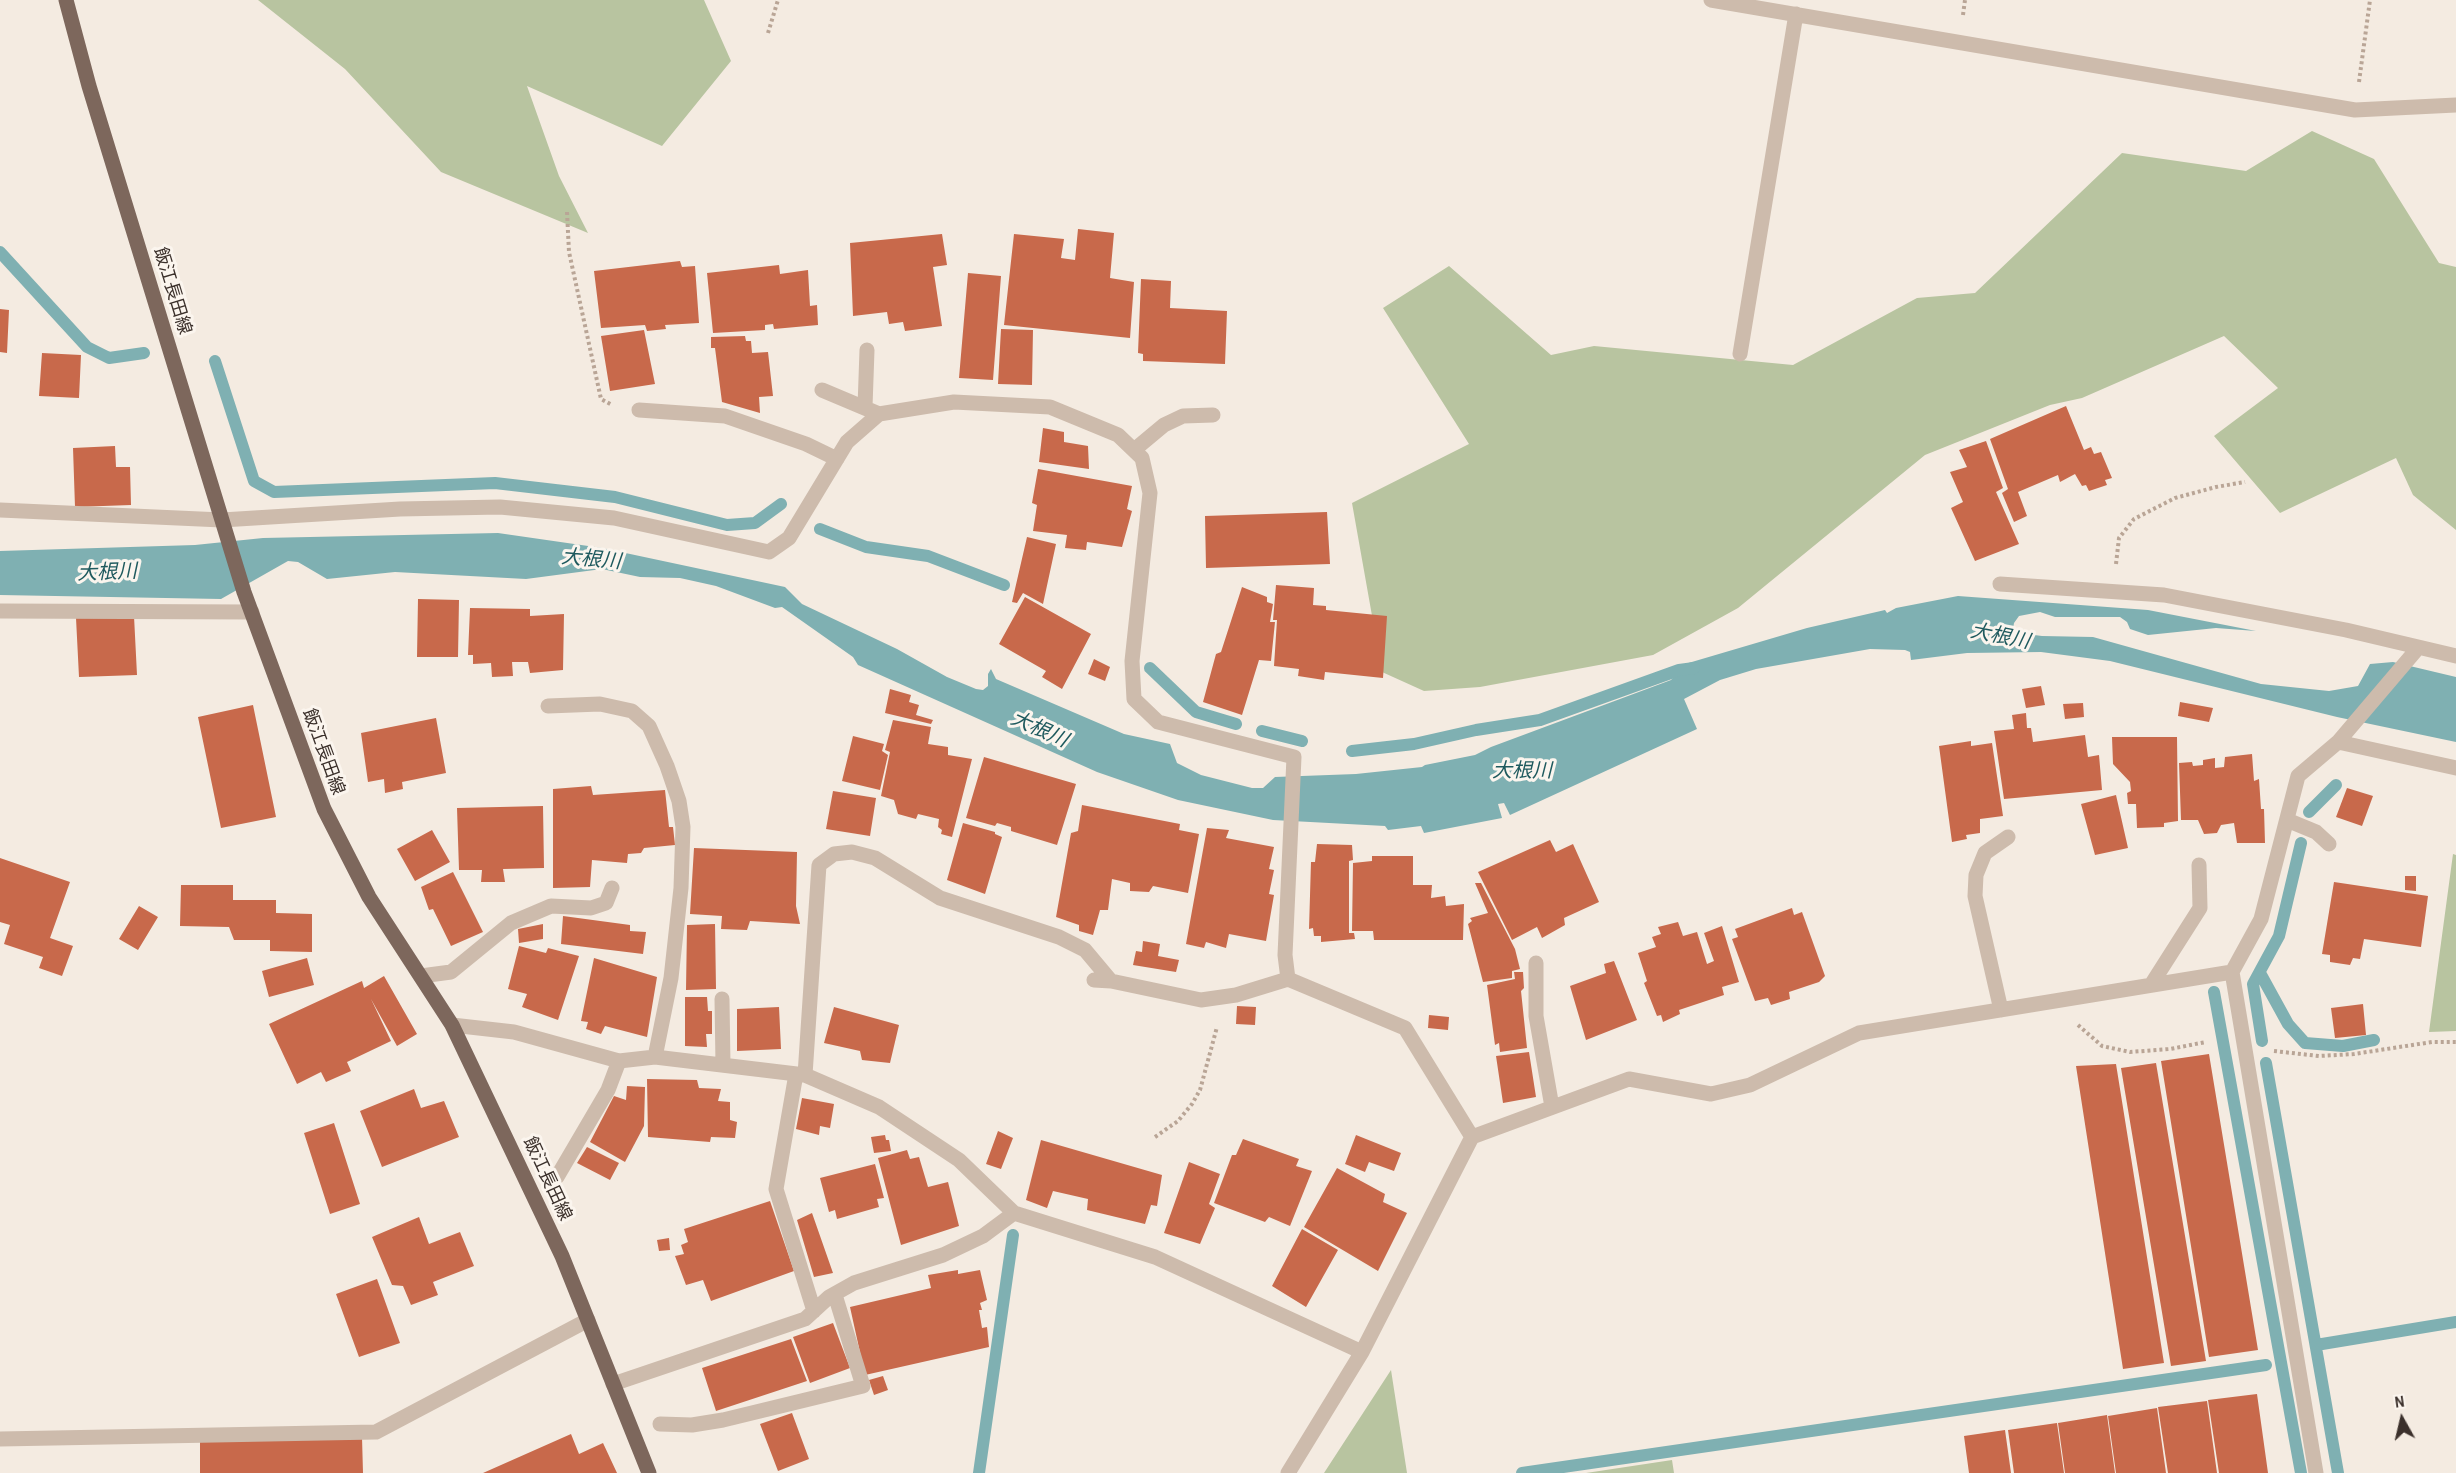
<!DOCTYPE html>
<meta charset="utf-8">
<style>
body{margin:0}
#map{position:relative;width:2456px;height:1473px;overflow:hidden;background:#f4ebe1;font-family:"Archivo Narrow",sans-serif}
canvas{display:block}
.north{position:absolute;left:2372px;top:1389px;width:60px;height:60px;-webkit-text-stroke:4px #fbf5ee;paint-order:stroke;rotate:352deg;font-size:16px;font-weight:700;line-height:24px;text-align:center;color:#3b302b}
.north::after{content:'';display:block;margin:auto;width:21px;height:27px;background:#3b302b;clip-path:polygon(50% 0,100% 100%,50% 72%,0 100%)}
</style>
<div id="map">
<canvas width="2456" height="1473"></canvas>
<div class="north">N</div>
</div>
<script>
const ctx = document.querySelector('canvas').getContext('2d');
ctx.lineJoin = 'round';
function paint(path, color) {
  ctx.fillStyle = color;
  ctx.fill(path, 'evenodd');
}
function toPath(rows) {
  const path = new Path2D();
  for (const r of rows) {
    path.moveTo(r[0], r[1]);
    for (let i = 2; i < r.length; i += 2) path.lineTo(r[i], r[i + 1]);
  }
  return path;
}
function stroke(path, color, width, dash) {
  ctx.strokeStyle = color;
  ctx.lineWidth = width;
  ctx.lineCap = dash ? 'butt' : 'round';
  ctx.setLineDash(dash || []);
  ctx.stroke(path);
}
function label(font, color, halo, rows, align = 'center') {
  ctx.font = font + ' "Archivo Narrow","Noto Sans JP",sans-serif';
  ctx.lineWidth = 6;
  ctx.setLineDash([]);
  ctx.textBaseline = 'middle';
  ctx.strokeStyle = halo;
  ctx.fillStyle = color;
  for (const [text, x, y, turn = 0] of rows) {
    ctx.save();
    ctx.translate(x, y);
    ctx.rotate((+turn || 0) * Math.PI / 180);
    ctx.textAlign = isNaN(turn) ? turn : align;
    if (halo) ctx.strokeText(text, 0, 0);
    ctx.fillText(text, 0, 0);
    ctx.restore();
  }
}
paint(toPath([
 [258,0,704,0,731,61,662,146,527,86,559,176,588,233,441,172,345,69],
 [2312,131,2374,159,2439,263,2456,267,2456,530,2413,495,2396,458,2280,513,2214,436,2278,388,2224,336,2082,398,2050,405,1925,455,1738,608,1653,655,1480,687,1424,691,1382,672,1352,503,1469,444,1383,308,1449,266,1551,355,1594,346,1793,365,1917,298,1975,293,2122,153,2246,171],
 [2453,854,2456,855,2456,1031,2429,1032],
 [1391,1370,1407,1473,1324,1473],
 [1672,1460,1674,1473,1586,1473]
]), '#b8c4a0');
paint(toPath([
 [498,533,602,548,785,587,802,604,897,649,947,677,976,689,983,690,988,686,988,674,991,669,996,679,1124,734,1170,744,1177,763,1201,775,1252,788,1263,788,1275,777,1356,774,1422,767,1425,765,1475,755,1491,747,1671,680,1685,664,1807,628,1885,610,1887,613,1896,608,1958,596,2148,610,2256,631,2216,628,2148,635,2130,629,2127,622,2120,617,2055,617,2040,612,2019,616,2014,623,2013,629,2019,633,2042,636,2093,637,2261,684,2329,691,2358,686,2370,664,2393,662,2456,677,2456,742,2337,717,2110,661,2041,652,1967,653,1911,660,1910,652,1905,650,1870,649,1756,669,1720,680,1684,699,1697,729,1510,815,1504,803,1498,804,1502,818,1424,833,1421,826,1388,830,1385,826,1273,820,1178,800,1097,772,858,665,853,657,782,607,775,608,716,586,680,578,640,577,602,569,526,579,395,572,327,579,298,562,288,561,221,599,0,595,0,551,195,545,263,538]
]), '#7fb0b2');
stroke(toPath([
 [0,252,87,347,109,358,144,353],
 [215,361,254,481,274,492,495,483,615,497,727,525,755,523,781,504],
 [820,529,866,547,928,556,1004,585],
 [1150,668,1196,712,1236,724],
 [1262,731,1302,741],
 [1352,751,1414,744,1476,730,1540,720,1679,670,1694,668],
 [2309,812,2336,785],
 [2260,973,2288,1024,2305,1043,2343,1046,2374,1040],
 [2214,992,2301,1473],
 [2262,1041,2253,984,2279,936,2301,843],
 [2266,1063,2338,1473],
 [2316,1345,2456,1322],
 [979,1473,1013,1235],
 [1522,1473,2266,1365]
]), '#7fb0b2', 12);
paint(toPath([
 [1078,229,1114,233,1110,278,1134,282,1130,338,1004,325,1014,234,1064,239,1061,258,1075,260],
 [942,234,947,265,933,267,942,326,905,331,903,322,889,324,887,312,853,316,850,243],
 [680,261,682,267,695,266,699,323,665,325,666,329,647,331,645,325,601,328,594,271],
 [779,265,780,274,808,270,810,306,817,305,818,325,774,329,773,324,765,325,765,330,713,333,707,273],
 [968,273,1001,276,993,380,959,378],
 [1141,279,1171,281,1170,308,1227,311,1225,364,1143,361,1143,354,1138,353],
 [0,309,9,310,7,353,0,352],
 [1001,329,1033,330,1032,385,998,384],
 [644,330,655,384,610,391,601,336],
 [745,336,746,341,751,341,752,353,768,352,773,396,759,397,760,413,722,402,715,348,711,348,711,337],
 [42,353,81,355,79,398,39,396],
 [2066,406,2084,450,2091,447,2094,454,2101,452,2112,478,2105,480,2107,485,2089,491,2086,485,2082,486,2075,474,2060,482,2058,475,2018,492,2027,516,2014,522,2002,493,2008,489,1990,439],
 [1043,428,1064,432,1064,442,1088,446,1089,469,1039,462],
 [1986,441,2003,488,1996,492,2019,544,1975,561,1951,508,1963,502,1950,472,1967,467,1959,450],
 [115,446,116,467,130,467,131,505,75,507,73,448],
 [1038,469,1132,486,1127,509,1132,511,1122,547,1087,542,1086,550,1065,548,1067,535,1033,531,1037,505,1032,503],
 [1327,512,1330,564,1206,568,1205,516],
 [1027,537,1056,544,1043,604,1023,593,1017,603,1012,602],
 [1276,585,1314,588,1313,605,1326,606,1326,610,1387,616,1383,678,1325,672,1324,680,1298,676,1299,669,1274,666,1277,620,1273,620],
 [1242,587,1267,597,1267,602,1273,604,1270,622,1275,622,1271,661,1259,660,1242,715,1203,702,1216,654,1221,652],
 [1025,597,1091,634,1062,689,1042,677,1046,671,999,644],
 [418,599,459,600,458,657,417,657],
 [470,608,530,609,530,616,564,614,563,670,530,673,528,662,512,662,513,676,492,677,491,663,473,664,473,655,468,655],
 [134,616,137,675,79,677,76,618],
 [1094,659,1110,667,1105,681,1088,674],
 [2041,686,2045,705,2026,708,2022,689],
 [890,689,911,695,909,702,919,705,916,715,933,720,931,724,885,713],
 [2180,702,2213,708,2209,722,2178,716],
 [2083,703,2084,717,2065,719,2063,704],
 [253,705,276,817,221,828,198,717],
 [2026,713,2027,728,2031,728,2033,742,2085,735,2088,757,2099,755,2102,790,2004,799,1994,731,2014,729,2012,715],
 [436,718,446,773,402,782,403,789,385,793,384,779,368,782,361,733],
 [893,720,931,727,928,744,948,747,948,755,972,759,952,837,941,834,942,830,938,827,939,819,918,814,916,819,898,814,894,800,881,796,890,752,885,750],
 [853,736,884,744,882,751,888,755,880,790,842,781],
 [2112,737,2177,737,2178,821,2164,823,2164,827,2137,828,2136,804,2128,804,2127,793,2131,791,2130,782,2113,764],
 [1971,741,1971,746,1992,743,2003,816,1980,819,1980,833,1966,835,1967,839,1952,842,1939,746],
 [2252,754,2254,781,2259,779,2261,809,2264,809,2265,843,2237,843,2234,823,2221,825,2217,833,2204,834,2198,820,2181,820,2179,763,2192,762,2193,766,2203,765,2203,760,2215,758,2215,768,2224,767,2225,757],
 [984,757,1076,784,1057,845,1011,831,1011,827,997,823,995,826,966,818],
 [591,786,593,795,665,790,669,827,673,827,675,845,644,848,641,853,628,854,627,863,592,860,590,887,553,888,553,789],
 [2347,788,2373,796,2362,826,2336,817],
 [833,791,876,798,870,836,826,829],
 [2116,795,2128,848,2095,855,2081,804],
 [1082,805,1180,824,1179,830,1199,834,1188,893,1153,886,1149,892,1130,891,1130,883,1112,879,1108,910,1100,910,1093,935,1079,931,1079,925,1056,917,1071,833,1078,831],
 [543,806,544,868,503,869,505,882,481,882,482,870,459,870,457,808],
 [963,823,995,832,995,834,1002,837,985,894,947,880],
 [1207,828,1229,830,1226,838,1274,847,1269,869,1274,870,1269,894,1274,895,1266,941,1229,934,1226,948,1206,942,1204,948,1186,944],
 [432,830,450,862,415,881,397,849],
 [1550,840,1556,852,1573,844,1599,902,1564,918,1565,925,1542,938,1537,927,1512,940,1478,872],
 [1317,844,1352,845,1353,860,1349,861,1349,933,1354,933,1355,939,1321,942,1321,936,1314,936,1313,928,1309,929,1311,862,1315,862],
 [694,848,797,852,796,906,800,924,750,921,747,930,721,929,722,916,690,914],
 [1372,856,1413,856,1413,885,1432,885,1431,898,1445,896,1446,906,1464,904,1463,940,1374,940,1373,931,1352,931,1353,863,1372,861],
 [0,858,70,882,50,938,73,946,62,976,39,968,43,957,4,944,10,925,0,922],
 [453,872,483,932,451,946,433,909,429,910,421,887],
 [2405,876,2416,876,2416,891,2405,890],
 [2334,882,2428,896,2421,947,2364,939,2360,959,2353,958,2350,965,2330,962,2330,955,2322,954],
 [1475,883,1481,883,1515,949,1520,969,1512,971,1512,978,1483,982,1468,924,1472,921,1470,918,1488,913],
 [181,885,233,885,233,900,276,900,276,913,312,914,312,952,270,951,270,940,234,940,229,927,180,926],
 [139,906,158,917,138,950,119,939],
 [1792,908,1794,915,1802,912,1825,976,1819,982,1789,992,1790,999,1771,1005,1768,998,1755,1001,1732,939,1738,937,1735,929],
 [563,916,630,925,630,931,646,932,643,954,561,944],
 [1678,922,1683,936,1697,932,1707,964,1714,961,1704,933,1722,926,1739,982,1722,987,1724,995,1679,1010,1680,1014,1663,1022,1661,1015,1657,1016,1644,983,1647,981,1638,953,1656,947,1652,937,1661,934,1658,927],
 [543,924,543,939,519,943,518,929],
 [715,924,716,989,686,990,687,925],
 [1143,941,1160,944,1158,956,1179,960,1176,972,1133,965,1136,951,1142,952],
 [519,946,546,953,548,948,579,956,558,1020,522,1007,527,994,508,989],
 [307,958,314,985,269,997,262,971],
 [594,958,657,977,647,1037,605,1026,601,1034,586,1029,588,1022,581,1021],
 [1614,961,1637,1020,1586,1040,1570,986,1606,973,1604,964],
 [1514,972,1523,972,1524,988,1521,991,1527,1048,1500,1052,1499,1043,1495,1045,1487,985,1515,979],
 [384,976,417,1034,397,1046,371,999,391,1041,347,1062,351,1071,326,1082,321,1072,297,1084,269,1024,362,981,364,988],
 [685,997,707,997,708,1011,712,1011,712,1034,706,1034,707,1047,685,1046],
 [2363,1004,2366,1035,2335,1038,2331,1008],
 [1237,1006,1256,1007,1255,1025,1236,1024],
 [779,1007,781,1049,737,1051,737,1009],
 [834,1007,899,1025,890,1063,862,1060,860,1051,824,1043],
 [1429,1015,1449,1017,1448,1030,1428,1028],
 [1529,1052,1536,1097,1503,1103,1496,1056],
 [2209,1054,2258,1350,2209,1357,2161,1061],
 [2156,1063,2206,1361,2171,1366,2121,1068],
 [2116,1064,2164,1363,2123,1369,2076,1066],
 [647,1079,697,1080,699,1088,721,1089,718,1101,730,1102,730,1120,737,1122,735,1138,711,1137,710,1142,648,1137],
 [627,1086,645,1087,644,1126,625,1162,590,1142,614,1096,626,1100],
 [414,1089,421,1108,444,1101,459,1137,382,1167,360,1111],
 [802,1098,834,1104,830,1128,820,1126,819,1135,796,1129],
 [334,1123,360,1204,330,1214,304,1133],
 [998,1131,1013,1138,1001,1169,986,1164],
 [885,1135,886,1140,889,1140,891,1151,874,1153,871,1137],
 [1356,1135,1401,1153,1394,1171,1369,1162,1365,1172,1345,1164],
 [1243,1139,1299,1159,1296,1166,1312,1171,1290,1226,1269,1217,1265,1222,1214,1203,1232,1155,1236,1155],
 [1041,1140,1162,1175,1157,1206,1151,1205,1145,1224,1087,1210,1088,1199,1053,1191,1047,1208,1026,1200],
 [587,1147,619,1163,610,1180,577,1163],
 [907,1150,910,1159,919,1157,928,1187,948,1182,959,1226,901,1245,878,1158],
 [1189,1162,1220,1174,1209,1204,1215,1208,1200,1244,1164,1233],
 [875,1164,884,1198,877,1199,879,1207,837,1219,835,1210,829,1212,820,1178],
 [1337,1168,1385,1194,1383,1202,1407,1213,1378,1271,1304,1227],
 [770,1201,794,1271,711,1301,703,1280,686,1285,675,1256,684,1254,681,1245,688,1242,684,1229],
 [812,1213,833,1273,814,1277,797,1220],
 [419,1217,429,1244,460,1232,474,1266,433,1282,438,1295,411,1305,403,1286,392,1285,372,1237],
 [1302,1229,1338,1250,1306,1307,1272,1286],
 [669,1238,670,1250,659,1251,657,1240],
 [958,1270,958,1274,980,1270,987,1300,980,1303,982,1310,979,1310,982,1328,987,1327,989,1347,865,1375,850,1307,931,1288,928,1275],
 [377,1279,400,1343,359,1357,336,1294],
 [833,1323,850,1368,810,1383,793,1337],
 [791,1339,807,1381,716,1411,702,1368],
 [883,1376,888,1390,874,1395,869,1380],
 [2257,1394,2268,1473,2219,1473,2208,1400],
 [2207,1401,2217,1473,2168,1473,2158,1407],
 [2157,1408,2166,1473,2116,1473,2108,1416],
 [792,1413,809,1459,778,1471,760,1424],
 [2107,1415,2115,1473,2065,1473,2058,1423],
 [2057,1423,2064,1473,2014,1473,2008,1430],
 [2005,1430,2011,1473,1969,1473,1964,1436],
 [571,1434,579,1454,603,1443,617,1473,483,1473],
 [362,1437,363,1473,200,1473,200,1439]
]), '#c8694b');
stroke(toPath([
 [1963,15,1965,0],
 [768,33,778,0],
 [2359,82,2370,0],
 [567,212,569,252,601,399,612,405],
 [2116,564,2119,538,2134,519,2175,498,2216,487,2245,482],
 [2078,1025,2102,1046,2130,1052,2170,1049,2206,1042],
 [2274,1051,2319,1056,2354,1054,2432,1042,2456,1042],
 [1155,1137,1178,1121,1192,1104,1200,1090,1217,1027]
]), '#b9a596', 4, [3, 3]);
stroke(toPath([
 [1711,0,2355,110,2456,105],
 [1740,354,1796,14],
 [822,390,879,414],
 [865,407,867,350],
 [639,410,725,416,806,444,837,459],
 [1134,450,1164,425,1183,416,1213,415],
 [0,510,222,520,400,509,500,507,614,518,769,552,789,538,847,442,879,414,954,402,1050,407,1118,435,1142,458,1150,493,1132,661,1134,699,1158,722,1294,757,1285,955,1288,979,1405,1028,1472,1137],
 [2000,584,2164,595,2346,630,2456,656],
 [0,611,252,612],
 [548,706,600,704,632,711,649,726,667,766,679,801,683,827,681,888,671,978,655,1057],
 [2338,742,2456,768],
 [2287,820,2316,832,2329,844],
 [1536,963,1536,1016,1552,1107],
 [2232,972,2316,1473],
 [421,976,451,972,511,923,551,906,591,908,606,903,612,888],
 [1094,980,1111,981,1201,1000,1236,995,1288,979],
 [2151,985,2200,908,2199,865],
 [722,999,723,1065],
 [2001,1010,1975,896,1976,875,1985,853,2008,837],
 [452,1025,514,1032,619,1061,655,1057,805,1075,879,1107,959,1160,1014,1213,1155,1257,1362,1352],
 [796,1074,776,1189,814,1311],
 [805,1075,819,865,834,854,852,852,875,858,940,898,1059,937,1085,950,1111,981],
 [557,1177,608,1090,619,1061],
 [613,1384,805,1319,829,1297,854,1283,943,1255,983,1236,1014,1213],
 [660,1424,692,1425,723,1420,863,1386,835,1295],
 [0,1439,376,1432,588,1320],
 [1288,1473,1362,1352,1472,1137,1629,1079,1711,1094,1750,1085,1859,1033,2232,972,2261,919,2298,776,2338,742,2418,648]
]), '#cdbbac', 15);
stroke(toPath([
 [66,0,89,86,244,592,324,809,369,897,452,1025,562,1256,649,1473]
]), '#7d675c', 15);
label('18px', '#3b302b', '#fbf5ee', [
 ["飯江長田線",172,291,73],
 ["飯江長田線",323,752,70],
 ["飯江長田線",547,1179,65]
]);
label('italic 20px', '#1f5a5e', '#fbf5ee', [
 ["大根川",591,560,5],
 ["大根川",107,573,-2],
 ["大根川",2000,637,11],
 ["大根川",1039,730,24],
 ["大根川",1522,772]
]);
</script>
